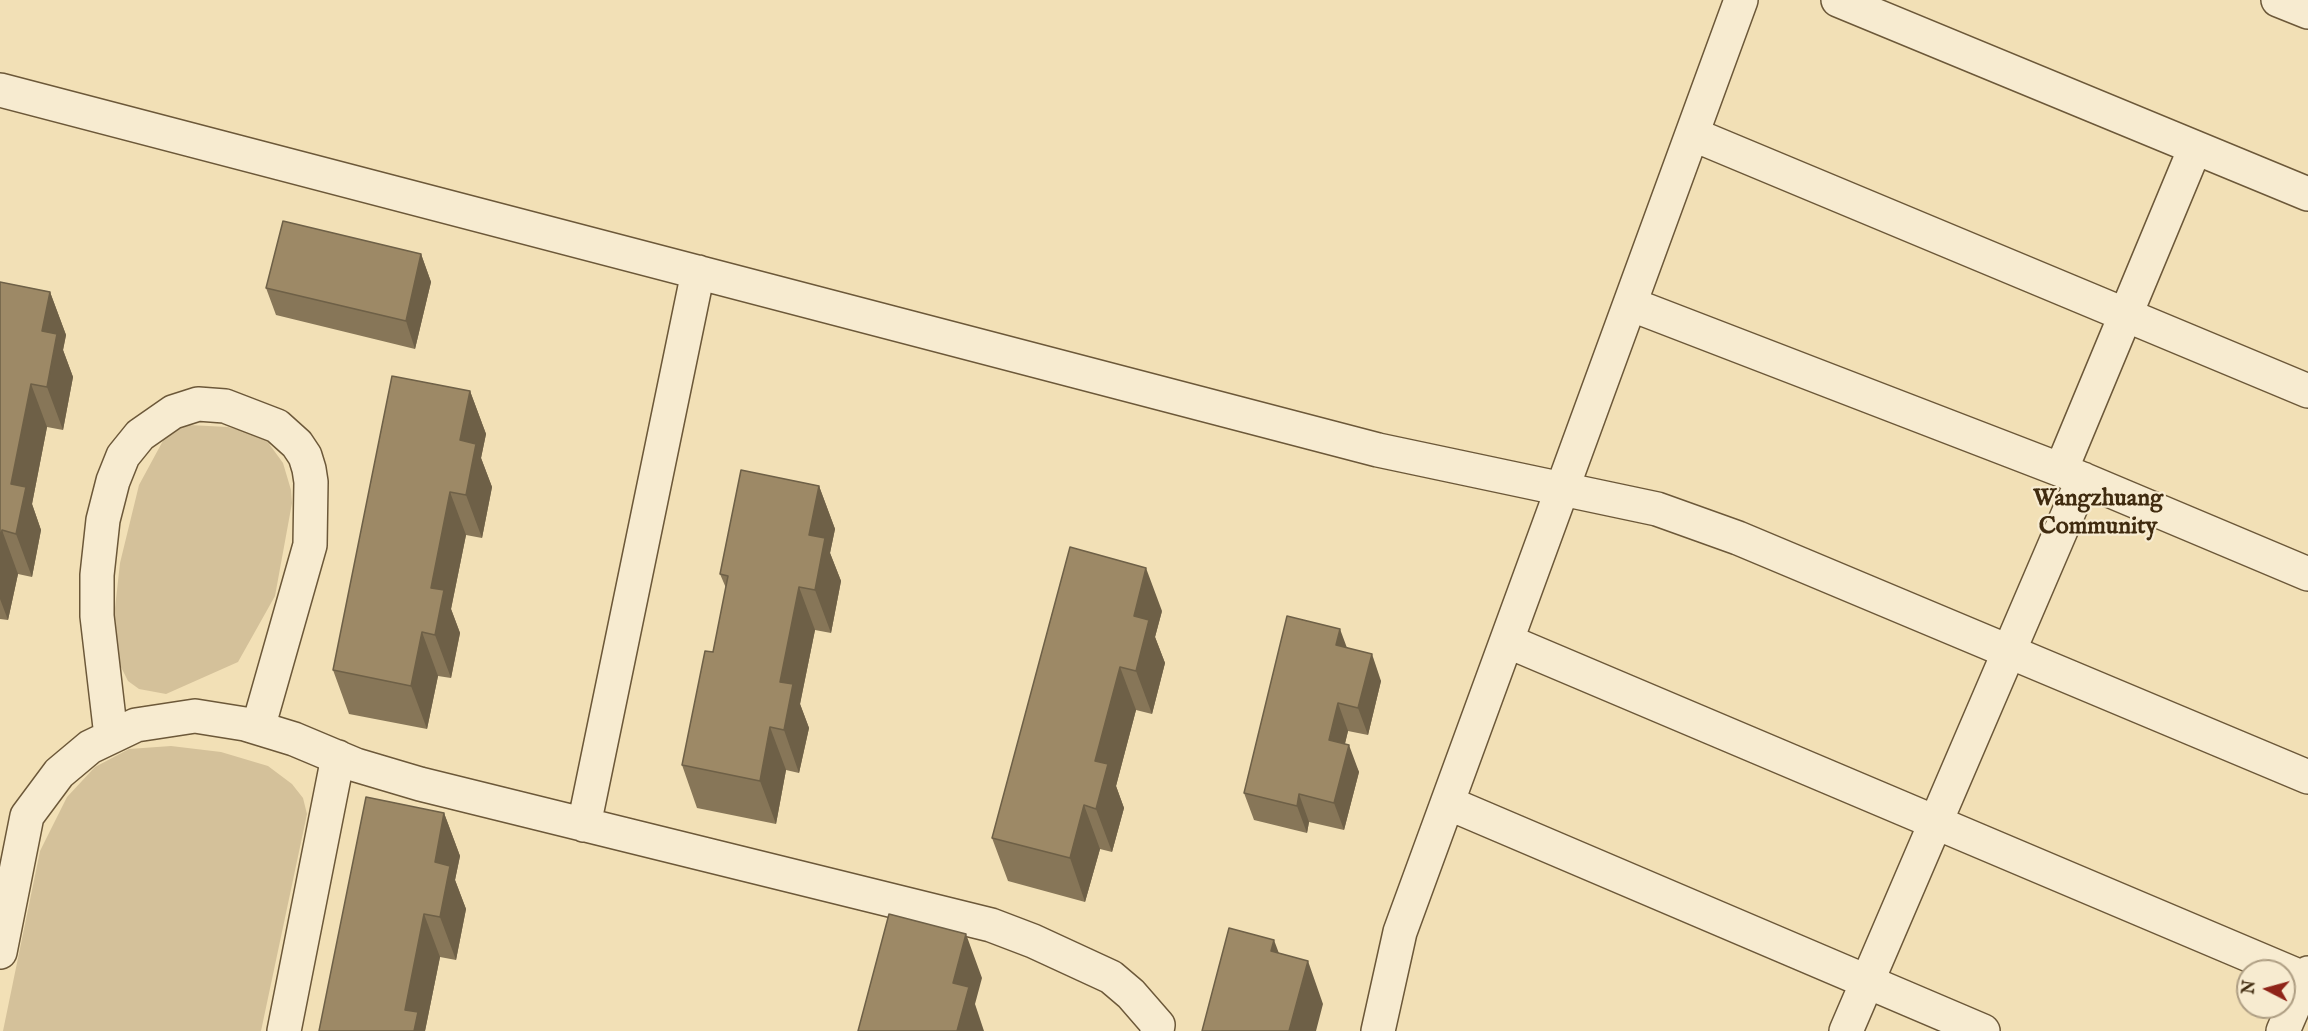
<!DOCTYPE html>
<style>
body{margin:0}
#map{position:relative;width:2308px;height:1031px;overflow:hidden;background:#f2e0b6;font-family:"IM FELL English",serif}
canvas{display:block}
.north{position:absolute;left:2236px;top:959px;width:60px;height:60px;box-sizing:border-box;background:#f7ebd0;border:2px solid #ae9e83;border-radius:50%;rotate:276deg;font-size:16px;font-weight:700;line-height:24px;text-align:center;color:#402b0f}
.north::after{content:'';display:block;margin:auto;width:21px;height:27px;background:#8f2418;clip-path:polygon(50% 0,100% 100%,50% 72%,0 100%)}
</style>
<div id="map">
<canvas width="2308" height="1031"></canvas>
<div class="north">N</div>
</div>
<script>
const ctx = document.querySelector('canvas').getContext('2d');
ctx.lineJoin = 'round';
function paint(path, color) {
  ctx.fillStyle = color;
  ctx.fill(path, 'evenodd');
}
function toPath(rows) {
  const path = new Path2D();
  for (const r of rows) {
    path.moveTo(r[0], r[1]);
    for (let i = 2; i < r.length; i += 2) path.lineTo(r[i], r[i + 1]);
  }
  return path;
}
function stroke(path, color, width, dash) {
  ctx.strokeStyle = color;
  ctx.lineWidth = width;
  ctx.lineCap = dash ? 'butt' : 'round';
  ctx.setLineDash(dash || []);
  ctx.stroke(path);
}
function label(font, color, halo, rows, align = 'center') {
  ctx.font = font + ' "IM FELL English",serif';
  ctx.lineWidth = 4.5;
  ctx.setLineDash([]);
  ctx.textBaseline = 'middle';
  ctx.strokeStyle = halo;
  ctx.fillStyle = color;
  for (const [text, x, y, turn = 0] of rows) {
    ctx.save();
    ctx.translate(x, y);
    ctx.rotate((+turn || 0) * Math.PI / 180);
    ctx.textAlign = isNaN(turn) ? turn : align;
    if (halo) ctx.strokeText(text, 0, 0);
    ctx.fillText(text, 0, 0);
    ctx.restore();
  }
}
paint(toPath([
 [189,425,228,427,255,434,267,441,283,463,291,490,292,503,275,596,238,662,166,694,139,689,128,681,116,657,114,617,120,563,139,485,165,437,176,428],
 [171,746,221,752,268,766,292,784,303,798,307,814,261,1031,3,1031,40,851,67,797,95,767,129,749]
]), '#d4c19a');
const minor = toPath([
 [1838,0,2308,194],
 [2278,0,2308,12],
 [0,90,1378,450,1657,509,1738,538,2308,777],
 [1692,134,2308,391],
 [1630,304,2061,470,2308,574],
 [2061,470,2195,148],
 [1507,641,2308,980],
 [111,736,97,616,97,575,103,520,113,481,123,456,140,435,173,412,198,404,225,406,277,426,297,444,305,456,309,469,311,482,310,545,258,728],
 [1448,803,1983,1031],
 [584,825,698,272],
 [0,952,27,816,59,773,90,747,136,725,195,716,245,724,294,739,356,765,420,784,991,925,1033,941,1111,977,1131,994,1158,1025,1157,1031],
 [284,1031,338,757],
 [1378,1031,1400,932,1741,0],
 [1846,1031,2083,479],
 [2283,1031,2308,973]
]);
stroke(minor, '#6c5839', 36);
stroke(minor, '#f7ebd0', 33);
paint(toPath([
 [421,254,431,282,415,349,276,315,266,288],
 [0,282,50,292,66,335,63,350,73,377,63,430,47,427,32,504,41,530,32,577,18,574,8,620,0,619],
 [470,391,486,434,481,458,492,487,482,538,466,535,451,609,460,633,451,678,438,676,427,729,349,714,333,670],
 [819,486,835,529,830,553,841,581,831,633,815,630,800,704,809,728,799,773,786,770,776,824,697,808,682,765,713,652,726,588,720,574],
 [1162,611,1155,637,1165,663,1152,714,1136,710,1116,786,1124,808,1112,852,1100,849,1085,902,1008,881,992,838],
 [1347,647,1381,681,1368,735,1348,731,1345,744,1359,772,1344,830,1309,822,1307,833,1254,820,1244,793],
 [444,813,460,856,455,880,466,909,456,960,440,957,425,1031,319,1031]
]), '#877658');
paint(toPath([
 [421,254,431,282,415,349,406,321],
 [50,292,66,335,63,350,73,377,63,430,47,387,42,331],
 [31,384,47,427,32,504,41,530,32,577,16,534,11,484],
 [470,391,486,434,481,458,492,487,482,538,466,495,460,440],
 [819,486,835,529,830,553,841,581,831,633,815,590,809,535],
 [450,492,466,535,451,609,460,633,451,678,435,635,431,588],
 [2,530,18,574,8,620,0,599,0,539],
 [1146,568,1162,611,1155,637,1165,663,1152,714,1136,671,1134,616],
 [799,587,815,630,800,704,809,728,799,773,784,730,780,682],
 [1340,629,1350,656,1336,645],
 [422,632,438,676,427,729,411,686],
 [1372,654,1381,681,1368,735,1358,708],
 [1120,667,1136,710,1116,786,1124,808,1112,852,1096,809,1095,761],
 [1338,703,1348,731,1339,767,1329,740],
 [770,727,786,770,776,824,760,781],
 [1349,745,1359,772,1344,830,1334,803],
 [1299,794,1309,822,1307,833,1297,806],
 [1084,805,1100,849,1085,902,1070,858],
 [444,813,460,856,455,880,466,909,456,960,440,917,435,862],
 [424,914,440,957,425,1031,413,1031,405,1010],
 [966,934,982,978,975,1004,984,1031,957,1031,953,983],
 [1274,940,1290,983,1271,951],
 [1308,961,1323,1004,1316,1031,1289,1031]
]), '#6e6047');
const building = toPath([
 [283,221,421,254,406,321,266,288,283,221],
 [0,282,50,292,42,331,57,334,47,387,31,384,11,484,26,487,16,534,2,530,0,539,0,282],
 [392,376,470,391,460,440,476,444,466,495,450,492,431,588,444,590,435,635,422,632,411,686,333,670,392,376],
 [741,470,819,486,809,535,825,538,815,590,799,587,780,682,793,684,784,730,770,727,760,781,682,765,705,651,713,652,728,576,720,574,741,470],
 [1070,547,1146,568,1134,616,1149,620,1136,671,1120,667,1095,761,1108,764,1096,809,1084,805,1070,858,992,838,1070,547],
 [1287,616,1340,629,1336,645,1372,654,1358,708,1338,703,1329,740,1349,745,1334,803,1299,794,1297,806,1244,793,1287,616],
 [366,797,444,813,435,862,450,866,440,917,424,914,405,1010,418,1012,414,1031,319,1031,366,797],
 [889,914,966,934,953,983,969,987,957,1031,858,1031,889,914],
 [1229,928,1274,940,1271,951,1308,961,1289,1031,1202,1031,1229,928]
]);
paint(building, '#9d8966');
stroke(building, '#6e6047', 1.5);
label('bold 24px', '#402b0f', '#f7ebd0', [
 ["Wangzhuang",2098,500],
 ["Community",2098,528]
]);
</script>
